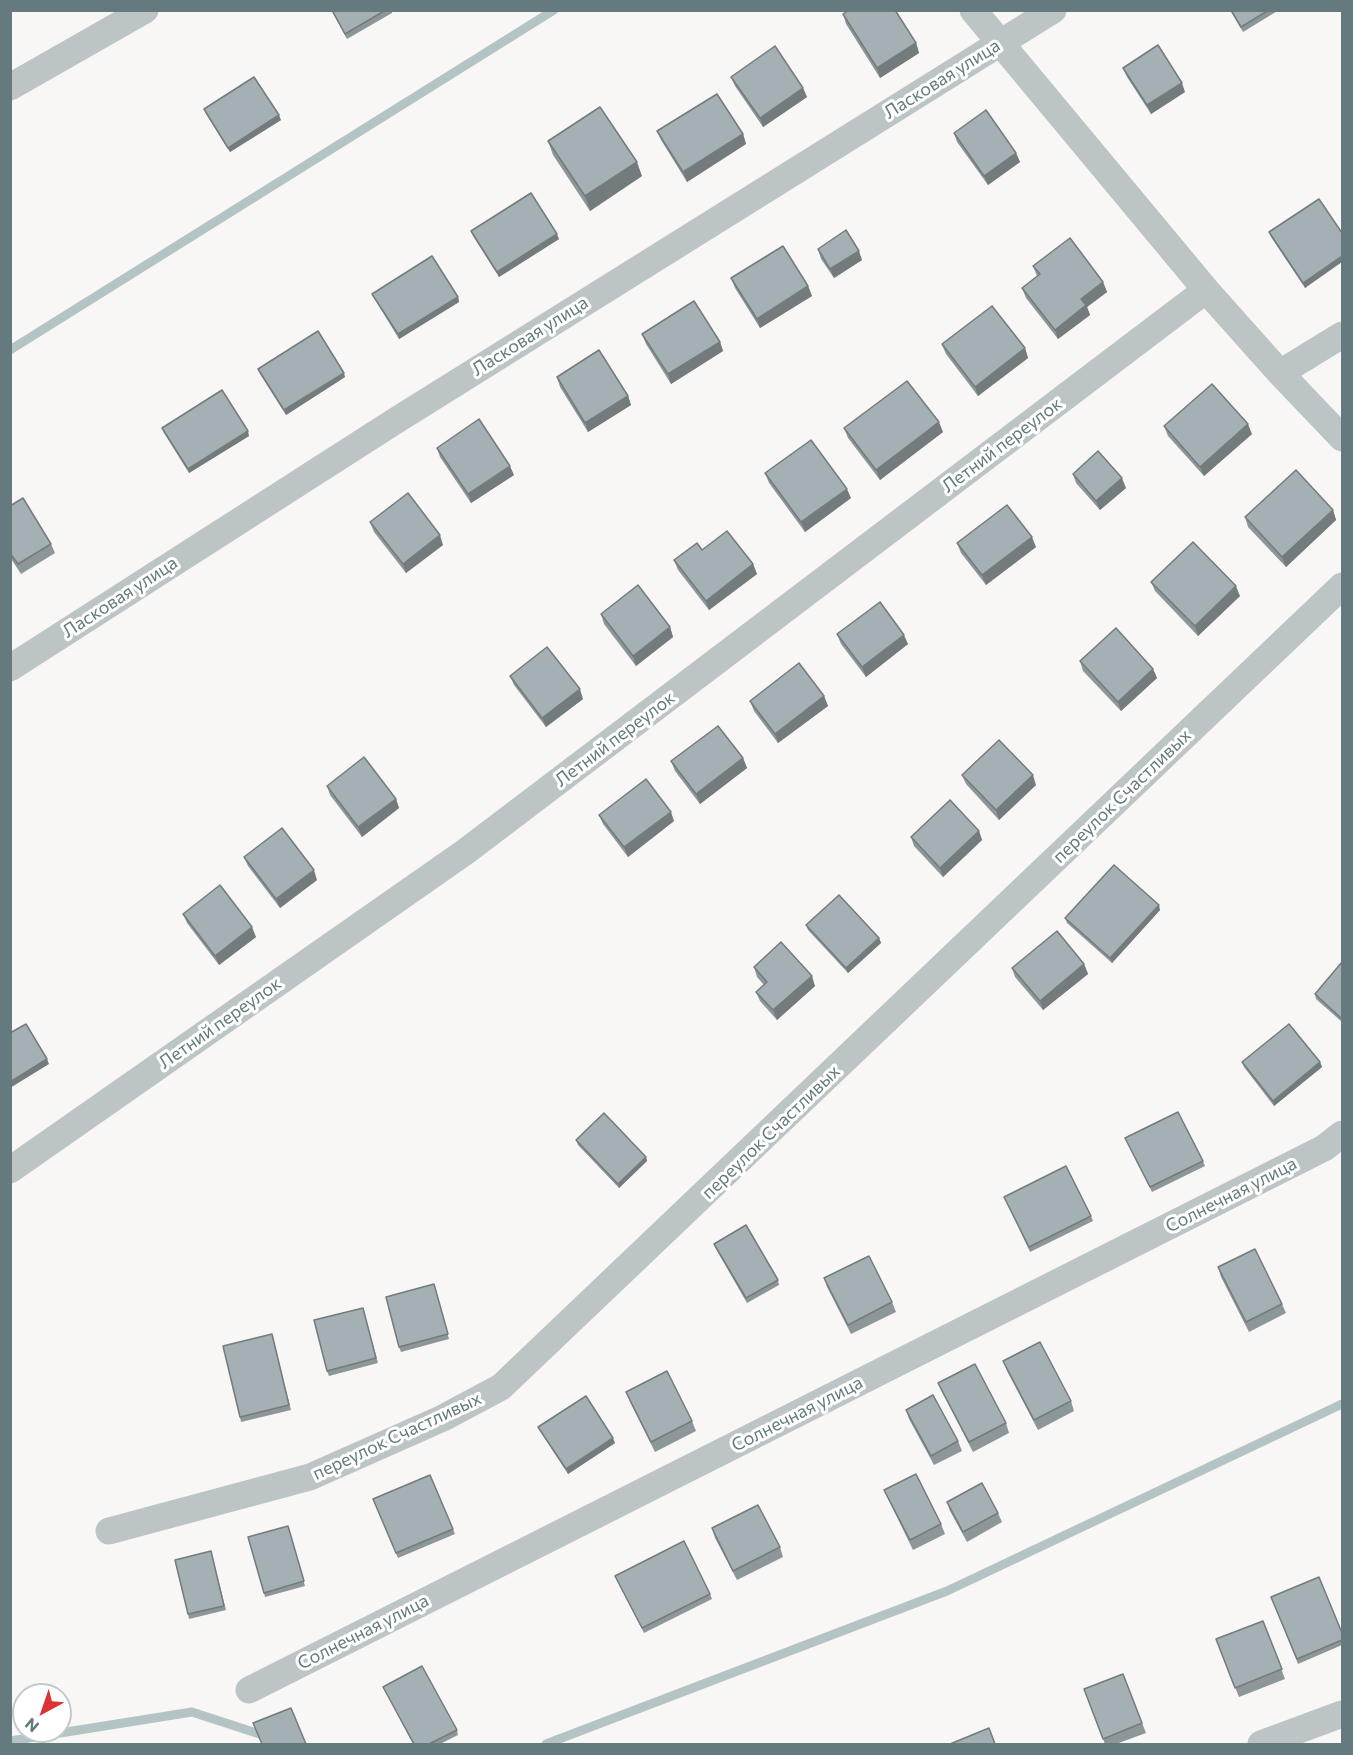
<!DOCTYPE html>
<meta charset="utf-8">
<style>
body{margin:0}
#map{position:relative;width:1353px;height:1755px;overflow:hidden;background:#f8f7f5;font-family:Commissioner,sans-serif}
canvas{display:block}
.frame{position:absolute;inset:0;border:12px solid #657a7f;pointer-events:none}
.north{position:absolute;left:12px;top:1683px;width:60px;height:60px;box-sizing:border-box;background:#fff;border:2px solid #c1cacc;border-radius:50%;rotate:220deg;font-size:16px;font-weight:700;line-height:24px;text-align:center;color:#657a7f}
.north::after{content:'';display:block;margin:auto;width:21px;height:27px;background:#da3433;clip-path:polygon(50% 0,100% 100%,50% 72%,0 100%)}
</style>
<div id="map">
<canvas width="1353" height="1755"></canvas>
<div class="frame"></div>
<div class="north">N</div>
</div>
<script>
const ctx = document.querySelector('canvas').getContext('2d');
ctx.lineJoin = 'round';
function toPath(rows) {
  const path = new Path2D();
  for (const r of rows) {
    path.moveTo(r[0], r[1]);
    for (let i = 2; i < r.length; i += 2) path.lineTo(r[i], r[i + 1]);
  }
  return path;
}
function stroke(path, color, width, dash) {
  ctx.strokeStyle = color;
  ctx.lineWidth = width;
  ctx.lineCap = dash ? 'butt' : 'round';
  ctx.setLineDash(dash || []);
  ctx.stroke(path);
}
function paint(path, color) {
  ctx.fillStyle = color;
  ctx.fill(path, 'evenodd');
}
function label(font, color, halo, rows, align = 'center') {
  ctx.font = font + ' Commissioner,sans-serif';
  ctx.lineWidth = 6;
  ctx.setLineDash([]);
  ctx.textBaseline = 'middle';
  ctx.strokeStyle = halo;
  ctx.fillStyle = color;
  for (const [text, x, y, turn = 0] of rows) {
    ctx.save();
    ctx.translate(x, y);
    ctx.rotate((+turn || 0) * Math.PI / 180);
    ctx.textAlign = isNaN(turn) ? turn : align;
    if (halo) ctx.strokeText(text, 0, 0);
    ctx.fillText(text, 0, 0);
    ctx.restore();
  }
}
stroke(toPath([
 [10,350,554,10],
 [10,1741,192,1712,290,1744],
 [546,1744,947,1591,1342,1404]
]), '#b4c4c5', 9);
stroke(toPath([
 [973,10,1206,290,1280,373,1342,438],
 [10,87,145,10],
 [1280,373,1342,335],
 [10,668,392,423,1053,10],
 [10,1170,465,852,1206,290],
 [109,1531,310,1477,443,1418,501,1387,1342,586],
 [249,1690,1324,1148,1342,1134],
 [1261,1744,1342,1714]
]), '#bdc4c5', 27);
paint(toPath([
 [331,10,392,10,392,13,347,39],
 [1230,10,1279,10,1243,32],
 [843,14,916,43,919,53,880,78,846,24],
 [1123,68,1185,92,1151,114,1127,77],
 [731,77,803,88,807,97,763,127,735,86],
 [204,109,281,120,230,152,206,114],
 [657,131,743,134,746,144,687,182,661,140],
 [954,133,1016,153,1020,162,988,185,957,142],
 [548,141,642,176,590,211,553,155],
 [471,231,559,239,499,277,473,236],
 [1269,232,1342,233,1305,288,1271,237],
 [818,249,862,260,834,278,821,259],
 [1033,266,1103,282,1107,292,1087,307,1090,315,1058,339,1026,298,1022,288,1037,276],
 [731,278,808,286,812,296,760,328,735,288],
 [372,294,458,297,459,302,399,339,374,298],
 [642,334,720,342,723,351,671,384,646,344],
 [942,345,1025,348,1028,358,978,396,946,354],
 [258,369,345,377,286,415,260,374],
 [557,377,628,396,631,405,588,432,560,387],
 [1164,426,1252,434,1204,476,1168,436],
 [162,428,249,436,189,473,164,433],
 [844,428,943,432,880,480,848,438],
 [437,448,514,475,471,503,440,457],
 [765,473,851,498,805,532,769,483],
 [1073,474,1126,488,1100,510,1076,483],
 [10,506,51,544,55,553,21,574,10,557],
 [1333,510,1336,520,1286,567,1248,527,1245,517],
 [370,522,443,545,406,573,374,532],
 [957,543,1036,547,986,585,961,553],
 [702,550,753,564,757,574,709,610,678,570,674,560],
 [1151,582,1240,596,1198,636,1155,591],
 [601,614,670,627,673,637,636,666,604,624],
 [837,634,908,644,866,677,841,644],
 [1080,661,1153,669,1157,678,1121,711,1083,671],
 [510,676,583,699,546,727,514,685],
 [824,696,828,706,778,743,754,711,750,701],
 [743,758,747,768,700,804,675,771,671,761],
 [962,775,1036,785,999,820,966,784],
 [327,786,396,799,399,808,362,837,330,795],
 [599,815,674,821,628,857,603,824],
 [979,831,982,840,943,877,914,846,911,837],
 [244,857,317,880,280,908,248,866],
 [1160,910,1112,963,1067,923,1065,918],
 [183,914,256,937,219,965,187,923],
 [806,925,879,938,881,943,848,973,808,930],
 [1342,962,1342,1022,1316,999,1315,994],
 [1084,964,1088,974,1043,1010,1015,977,1012,968],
 [754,967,815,986,777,1020,760,1001,756,992,764,985,757,977],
 [1242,1062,1320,1062,1322,1067,1274,1106,1244,1067],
 [1125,1138,1203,1161,1205,1166,1152,1192],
 [576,1140,646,1157,647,1161,619,1188,578,1145],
 [1004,1197,1091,1216,1093,1221,1030,1252],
 [714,1244,778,1280,779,1285,747,1303,716,1249],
 [1218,1267,1282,1304,1286,1313,1249,1332,1221,1277],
 [824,1278,892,1302,896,1312,851,1334,827,1287],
 [434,1284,449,1339,401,1352,399,1347],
 [364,1312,378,1363,329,1376,327,1371],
 [272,1334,291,1410,241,1422,240,1417],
 [1003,1361,1071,1401,1074,1411,1038,1430,1007,1371],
 [938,1383,1006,1423,1009,1433,973,1452,942,1392],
 [626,1392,692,1421,696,1431,655,1452,630,1402],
 [906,1410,958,1441,962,1451,934,1465,909,1419],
 [538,1427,615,1443,568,1474,540,1431],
 [430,1475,455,1534,398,1558,373,1499],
 [884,1490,941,1524,945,1534,913,1550,888,1499],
 [947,1502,998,1513,1002,1522,967,1542,950,1511],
 [288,1526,305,1586,265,1597,264,1593],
 [712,1528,780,1547,783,1557,737,1580,715,1538],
 [211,1551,226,1610,189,1619,188,1614],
 [615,1576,710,1594,712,1599,644,1633],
 [1271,1597,1342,1633,1342,1645,1298,1664],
 [1263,1621,1285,1679,1239,1697,1216,1639],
 [1123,1674,1146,1733,1116,1744,1105,1744,1084,1689],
 [383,1687,457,1730,458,1735,440,1744,413,1744]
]), '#8d979a');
paint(toPath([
 [916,43,919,53,880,78,877,68],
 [1182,83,1185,92,1151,114,1147,105],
 [803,88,807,97,763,127,760,118],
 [279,115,281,120,230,152,228,148],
 [743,134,746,144,687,182,683,172],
 [1016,153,1020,162,988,185,984,176],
 [637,162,642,176,590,211,585,196],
 [557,234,559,239,499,277,497,272],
 [859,251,862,260,834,278,830,269],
 [1342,256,1342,262,1305,288,1303,283],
 [1103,282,1107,292,1087,307,1090,315,1058,339,1055,330,1081,299],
 [808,286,812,296,760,328,757,319],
 [458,297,459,302,399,339,398,334],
 [720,342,723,351,671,384,668,374],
 [1025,348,1028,358,978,396,975,387],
 [344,373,345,377,286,415,284,410],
 [628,396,631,405,588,432,585,423],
 [939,422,943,432,880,480,876,470],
 [1248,424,1252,434,1204,476,1200,467],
 [248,431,249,436,189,473,188,469],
 [510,466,514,475,471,503,468,494],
 [1122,478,1126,488,1100,510,1096,501],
 [847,489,851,498,805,532,801,522],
 [1333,510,1336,520,1286,567,1282,557],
 [440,535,443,545,406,573,403,564],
 [1032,537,1036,547,986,585,982,575],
 [753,564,757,574,709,610,706,601],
 [1236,586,1240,596,1198,636,1195,626],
 [670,627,673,637,636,666,633,656],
 [904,635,908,644,866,677,862,667],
 [1153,669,1157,678,1121,711,1118,702],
 [580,689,583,699,546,727,542,718],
 [824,696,828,706,778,743,775,734],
 [743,758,747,768,700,804,696,794],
 [1033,775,1036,785,999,820,996,810],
 [396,799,399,808,362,837,358,827],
 [671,812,674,821,628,857,624,847],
 [979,831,982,840,943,877,940,868],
 [314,870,317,880,280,908,276,899],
 [1159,905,1160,910,1112,963,1110,958],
 [252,927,256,937,219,965,215,956],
 [879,938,881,943,848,973,846,968],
 [1084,964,1088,974,1043,1010,1040,1001],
 [812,976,815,986,777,1020,773,1010],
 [47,1059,49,1064,10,1088,10,1082],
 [1320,1062,1322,1067,1274,1106,1273,1101],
 [646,1157,647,1161,619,1188,618,1184],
 [613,1438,615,1443,568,1474,566,1469]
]), '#737b7d');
const building = toPath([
 [332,10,386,10,345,34,332,10],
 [849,10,895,10,916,43,877,68,843,14,849,10],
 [1231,10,1269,10,1241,27,1231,10],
 [1158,45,1182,83,1147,105,1123,68,1158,45],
 [775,46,803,88,760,118,731,77,775,46],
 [254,77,279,115,228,148,204,109,254,77],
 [717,94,743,134,683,172,657,131,717,94],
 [600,107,637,162,585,196,548,141,600,107],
 [986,110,1016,153,984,176,954,133,986,110],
 [531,193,557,234,497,272,471,231,531,193],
 [1319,199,1342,233,1342,256,1303,283,1269,232,1319,199],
 [846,230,859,251,830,269,818,249,846,230],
 [1070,238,1103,282,1081,299,1086,305,1055,330,1022,288,1040,274,1033,266,1070,238],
 [783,246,808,286,757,319,731,278,783,246],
 [432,256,458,297,398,334,372,294,432,256],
 [694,301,720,342,668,374,642,334,694,301],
 [992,306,1025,348,975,387,942,344,992,306],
 [318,331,344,373,284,410,258,369,318,331],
 [599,350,628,396,585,423,557,377,599,350],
 [907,381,939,422,876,470,844,428,907,381],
 [1212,384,1248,424,1200,467,1164,426,1212,384],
 [222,390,248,431,188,469,162,428,222,390],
 [479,419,510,466,468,494,437,448,479,419],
 [811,440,847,489,801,522,765,473,811,440],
 [1098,451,1122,478,1096,501,1073,474,1098,451],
 [1296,470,1333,510,1282,557,1245,517,1296,470],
 [408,493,440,535,403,564,370,522,408,493],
 [23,498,51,544,18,564,10,553,10,506,23,498],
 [1007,505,1032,537,982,575,957,543,1007,505],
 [727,531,753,564,706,601,674,560,697,543,702,550,727,531],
 [1193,542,1236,586,1195,626,1151,582,1193,542],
 [638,585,670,627,633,656,601,614,638,585],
 [880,602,904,635,862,667,837,634,880,602],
 [1116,628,1153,669,1118,702,1080,661,1116,628],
 [547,647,580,689,542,718,510,676,547,647],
 [799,663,824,696,775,734,750,701,799,663],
 [718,726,743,758,696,794,671,761,718,726],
 [999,740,1033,775,996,810,962,775,999,740],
 [364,757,396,799,358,827,327,786,364,757],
 [646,779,671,812,624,847,599,815,646,779],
 [950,800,979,831,940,868,911,837,950,800],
 [282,828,314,870,276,899,244,857,282,828],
 [1114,865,1159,905,1110,958,1065,918,1114,865],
 [220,885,252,927,215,956,183,914,220,885],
 [839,895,879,938,846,968,806,925,839,895],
 [1057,931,1084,964,1040,1001,1012,968,1057,931],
 [781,942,812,976,773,1010,756,992,767,982,754,967,781,942],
 [1342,962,1342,1019,1315,994,1342,962],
 [26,1024,47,1059,10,1082,10,1033,26,1024],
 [1289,1024,1320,1062,1273,1101,1242,1062,1289,1024],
 [1178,1112,1203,1161,1150,1187,1125,1138,1178,1112],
 [604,1113,646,1157,618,1184,576,1140,604,1113],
 [1066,1166,1091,1216,1029,1247,1004,1197,1066,1166],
 [746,1225,778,1280,746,1298,714,1244,746,1225],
 [1255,1249,1282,1304,1246,1322,1218,1267,1255,1249],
 [869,1256,892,1302,848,1325,824,1278,869,1256],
 [434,1284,448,1334,399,1347,386,1297,434,1284],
 [363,1308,376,1358,327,1371,314,1320,363,1308],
 [272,1334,289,1405,240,1417,223,1346,272,1334],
 [1040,1342,1071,1401,1034,1420,1003,1361,1040,1342],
 [975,1364,1006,1423,969,1442,938,1383,975,1364],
 [667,1371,692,1421,651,1442,626,1392,667,1371],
 [933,1395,958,1441,931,1456,906,1410,933,1395],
 [586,1396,613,1438,566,1469,538,1427,586,1396],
 [916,1474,941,1524,910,1540,884,1490,916,1474],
 [430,1475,453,1529,396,1553,373,1499,430,1475],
 [982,1483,998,1513,963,1532,947,1502,982,1483],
 [758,1505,780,1547,733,1571,712,1528,758,1505],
 [288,1526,304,1581,264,1593,248,1537,288,1526],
 [684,1541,710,1594,642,1628,615,1576,684,1541],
 [211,1551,224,1606,188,1614,175,1560,211,1551],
 [1319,1577,1342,1633,1342,1640,1297,1659,1271,1597,1319,1577],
 [1263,1621,1282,1669,1235,1688,1216,1639,1263,1621],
 [422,1666,457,1730,429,1744,414,1744,383,1687,422,1666],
 [1123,1674,1142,1723,1103,1739,1084,1689,1123,1674],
 [291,1708,306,1744,262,1744,253,1723,291,1708],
 [989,1728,995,1744,950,1744,989,1728]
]);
paint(building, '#a4b0b3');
stroke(building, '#737b7d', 1.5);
label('18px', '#657a7f', '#fff', [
 ["Ласковая улица",942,79,-32],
 ["Ласковая улица",530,336,-32],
 ["Летний переулок",1002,445,-37],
 ["Ласковая улица",120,597,-33],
 ["Летний переулок",615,739,-37],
 ["переулок Счастливых",1122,796,-44],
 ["Летний переулок",220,1023,-35],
 ["переулок Счастливых",771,1132,-44],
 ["Солнечная улица",1231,1195,-27],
 ["Солнечная улица",797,1414,-27],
 ["переулок Счастливых",397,1436,-25],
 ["Солнечная улица",363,1632,-27]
]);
</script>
